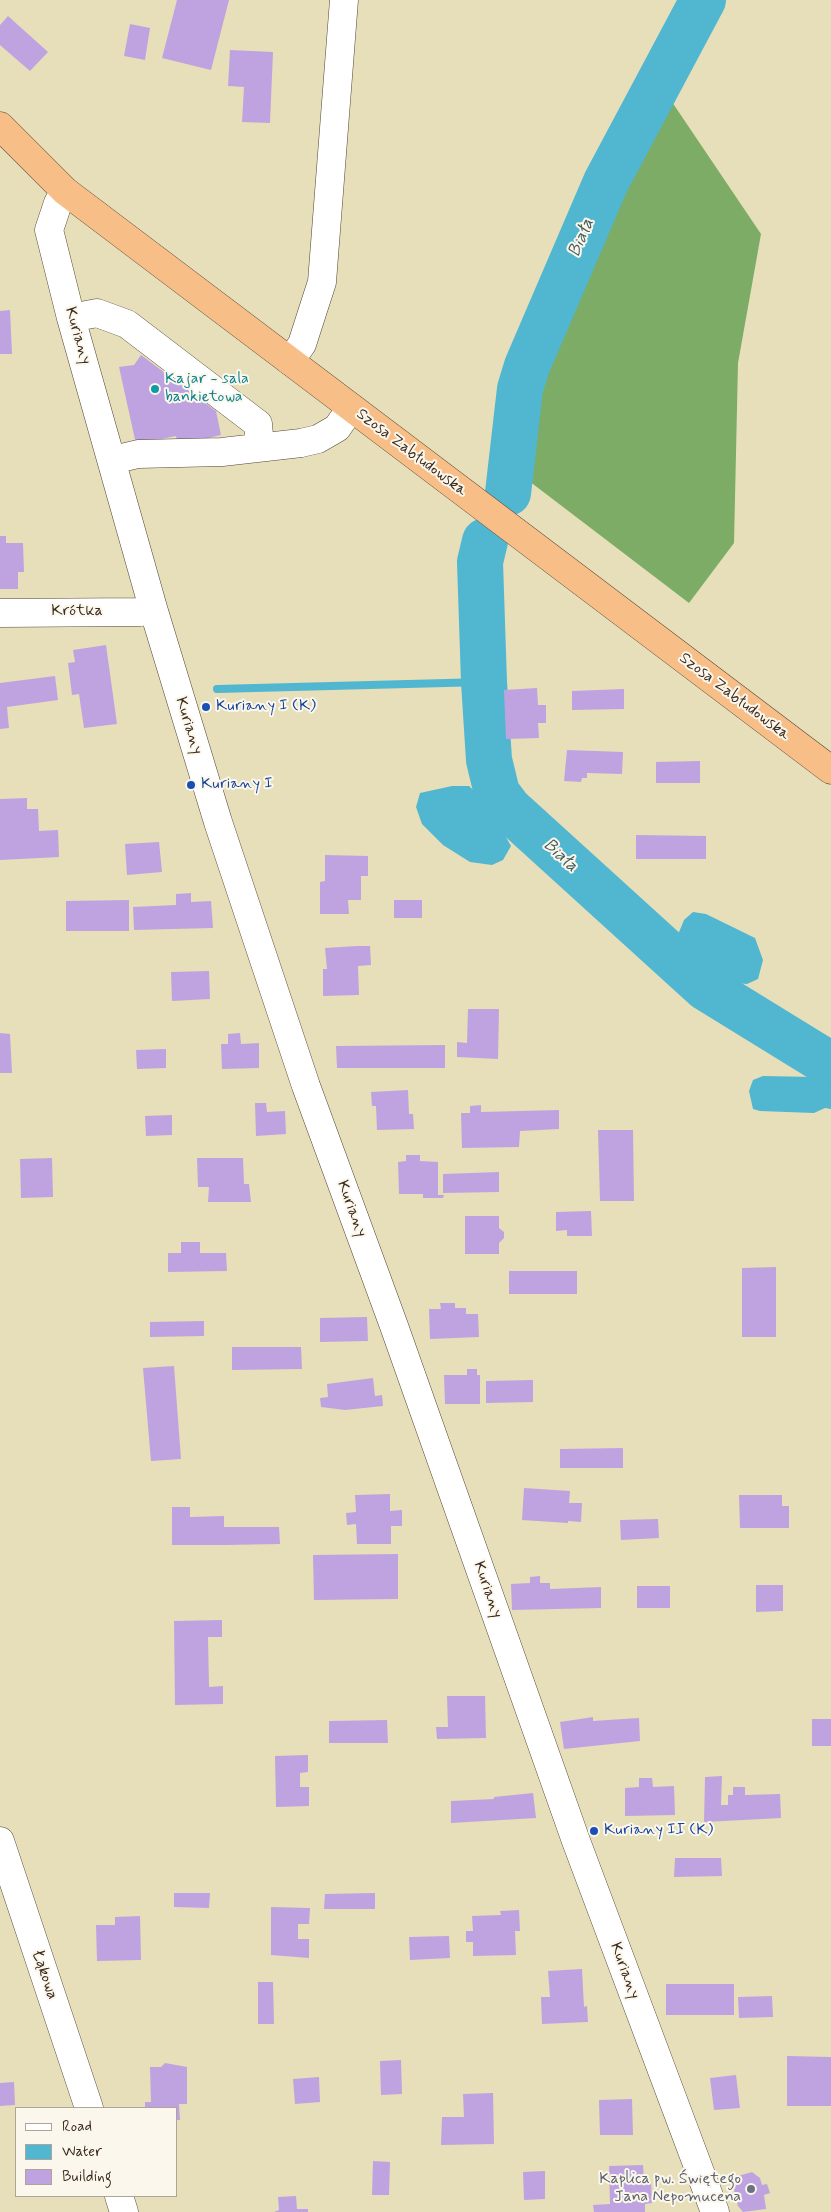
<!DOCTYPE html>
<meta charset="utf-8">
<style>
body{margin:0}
#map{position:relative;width:831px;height:2212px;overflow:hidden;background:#e6dfba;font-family:Mynerve,sans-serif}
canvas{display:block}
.legend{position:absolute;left:15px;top:2107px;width:162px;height:90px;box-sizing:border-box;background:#fbf7ec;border:1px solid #aea59a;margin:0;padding:6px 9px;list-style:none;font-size:15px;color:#3b2a1e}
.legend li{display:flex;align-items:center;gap:10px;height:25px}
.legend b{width:25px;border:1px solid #aea59a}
</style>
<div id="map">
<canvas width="831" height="2212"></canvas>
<ul class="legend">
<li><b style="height:6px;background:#fff"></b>Road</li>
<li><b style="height:14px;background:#51b6d0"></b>Water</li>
<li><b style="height:14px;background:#bfa3e0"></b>Building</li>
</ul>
</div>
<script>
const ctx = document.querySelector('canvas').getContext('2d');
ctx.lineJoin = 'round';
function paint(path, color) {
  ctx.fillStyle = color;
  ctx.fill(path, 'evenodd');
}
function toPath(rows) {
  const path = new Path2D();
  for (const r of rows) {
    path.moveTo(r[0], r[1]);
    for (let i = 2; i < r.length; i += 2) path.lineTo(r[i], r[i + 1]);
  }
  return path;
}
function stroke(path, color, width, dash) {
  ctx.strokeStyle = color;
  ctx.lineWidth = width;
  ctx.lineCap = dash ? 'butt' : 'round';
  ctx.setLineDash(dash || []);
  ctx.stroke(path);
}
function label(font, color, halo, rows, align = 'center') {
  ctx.font = font + ' Mynerve,sans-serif';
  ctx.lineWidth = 4;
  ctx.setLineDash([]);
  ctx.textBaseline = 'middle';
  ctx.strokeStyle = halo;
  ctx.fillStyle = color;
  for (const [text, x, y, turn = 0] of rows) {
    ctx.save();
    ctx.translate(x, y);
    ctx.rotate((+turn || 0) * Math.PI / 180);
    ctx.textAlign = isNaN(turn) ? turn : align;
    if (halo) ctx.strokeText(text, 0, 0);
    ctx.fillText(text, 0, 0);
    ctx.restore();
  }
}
paint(toPath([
 [672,102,761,234,738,363,734,543,689,603,529,481,533,389,602,215]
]), '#7dac66');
paint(toPath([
 [452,786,469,786,486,802,511,846,503,860,492,865,470,862,443,845,422,824,416,807,420,793],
 [693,912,706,914,755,938,763,960,758,979,747,984,725,982,677,937,684,920],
 [763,1076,815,1077,831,1079,831,1109,825,1108,814,1113,760,1111,753,1109,749,1091,753,1080]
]), '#51b6d0');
stroke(toPath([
 [217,689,484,682]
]), '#51b6d0', 8);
stroke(toPath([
 [508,493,520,389,527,366,606,182,703,0],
 [485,541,480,562,484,682,489,760,497,793,509,809,706,988,831,1065]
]), '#51b6d0', 46);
paint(toPath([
 [177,0,229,0,211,70,162,58],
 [8,16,48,52,30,71,0,45,0,25],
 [130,24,150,28,145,60,124,56],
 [230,50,273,52,270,123,242,122,244,87,228,86],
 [10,310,12,354,0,354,0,311],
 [141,355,216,411,221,435,178,445,176,436,136,444,119,367,134,365],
 [0,536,6,536,6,543,23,543,24,572,18,572,18,589,0,589],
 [106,645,117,724,84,728,79,694,72,695,68,663,75,662,73,650],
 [55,676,58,700,7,707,9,728,0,729,0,683],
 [537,688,538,705,546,705,546,723,538,723,539,738,506,739,504,690],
 [624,689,624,709,572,710,572,691],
 [567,750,623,752,622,774,587,773,587,778,582,778,581,782,564,781],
 [700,761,700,783,656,783,656,762],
 [27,798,27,809,38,809,39,831,58,830,59,857,0,860,0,799],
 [636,835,706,836,706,859,636,859],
 [159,842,162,872,127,875,125,844],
 [325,855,368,856,368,876,361,876,361,900,348,900,349,914,320,914,320,882,325,881],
 [191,893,191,902,211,901,213,928,134,930,133,907,176,905,176,894],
 [129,900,129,931,66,931,66,901],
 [394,900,422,900,422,918,394,918],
 [357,946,370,946,371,965,358,966,359,995,323,996,323,969,327,969,325,948],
 [209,971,210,999,172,1001,171,972],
 [468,1009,499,1009,498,1059,457,1057,457,1042,467,1043],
 [0,1033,10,1034,12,1073,0,1073],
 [240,1033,241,1044,259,1043,259,1068,222,1069,221,1044,228,1044,228,1034],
 [445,1045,445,1068,337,1068,336,1046],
 [166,1049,166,1068,137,1069,136,1050],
 [408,1090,409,1114,413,1114,414,1129,377,1130,376,1106,372,1106,371,1092],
 [255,1103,266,1103,267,1112,285,1111,286,1134,256,1136],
 [481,1105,481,1112,559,1110,559,1129,520,1131,519,1147,462,1148,461,1113,470,1113,470,1106],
 [172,1115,172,1135,146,1136,145,1116],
 [598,1130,633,1130,634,1201,600,1201],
 [406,1155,420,1155,420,1161,438,1162,438,1195,444,1195,443,1198,423,1198,423,1194,399,1194,398,1162,406,1161],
 [52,1158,53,1197,21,1198,20,1159],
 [197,1158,243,1158,244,1184,249,1184,251,1202,208,1202,209,1187,198,1187],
 [499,1172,499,1192,443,1193,443,1174],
 [591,1211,592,1236,567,1236,567,1230,556,1231,556,1212],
 [465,1216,499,1216,499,1228,504,1232,504,1238,499,1243,499,1254,465,1254],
 [181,1242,200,1242,200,1253,226,1253,227,1271,168,1272,168,1253,181,1253],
 [776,1267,776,1337,742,1337,742,1268],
 [509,1271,577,1271,577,1294,509,1294],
 [440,1303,455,1303,455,1308,466,1308,466,1314,478,1314,479,1337,430,1339,429,1309,441,1309],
 [367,1317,368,1341,320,1342,320,1318],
 [204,1321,204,1336,150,1337,150,1322],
 [232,1347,301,1347,302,1369,232,1370],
 [174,1366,181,1459,151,1461,143,1368],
 [467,1369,477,1369,477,1375,480,1375,480,1404,445,1404,444,1375,467,1375],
 [373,1378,375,1396,382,1395,383,1406,345,1410,321,1407,320,1398,328,1397,327,1384],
 [533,1380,533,1402,486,1403,486,1381],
 [623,1448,623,1468,560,1468,560,1449],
 [524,1488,570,1491,569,1503,582,1503,581,1522,568,1521,568,1523,522,1520],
 [390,1494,390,1511,402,1510,402,1526,391,1526,391,1544,357,1544,356,1524,347,1525,346,1513,356,1512,355,1495],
 [739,1495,782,1495,782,1506,789,1506,789,1528,740,1528],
 [172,1507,190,1507,190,1517,224,1516,224,1527,279,1527,280,1544,225,1545,225,1537,225,1545,172,1545],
 [658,1519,659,1538,621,1540,620,1520],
 [398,1554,398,1599,314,1600,313,1555],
 [540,1576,540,1583,550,1583,550,1589,601,1587,601,1608,512,1610,511,1584,530,1583,530,1577],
 [756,1585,783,1585,783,1611,756,1612],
 [637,1586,670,1586,670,1608,637,1608],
 [222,1620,222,1637,208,1637,209,1687,223,1686,223,1704,175,1705,174,1621],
 [447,1696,485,1696,486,1738,437,1739,436,1727,448,1727],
 [593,1717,593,1721,639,1718,640,1741,564,1749,560,1722],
 [812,1719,831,1719,831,1746,812,1746],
 [387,1720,388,1743,329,1743,329,1721],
 [308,1755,308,1772,300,1773,300,1787,309,1787,309,1806,276,1807,275,1756],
 [722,1776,721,1805,728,1805,728,1795,733,1795,733,1787,745,1787,745,1795,780,1794,781,1818,704,1822,705,1777],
 [639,1778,652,1778,653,1787,674,1786,675,1815,625,1816,625,1788,639,1787],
 [533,1793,536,1818,451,1823,451,1801,494,1799,494,1797],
 [675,1858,721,1858,722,1876,674,1877],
 [174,1893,210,1893,209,1908,174,1907],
 [375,1893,375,1909,324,1909,325,1894],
 [271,1907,310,1908,309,1924,298,1924,298,1939,309,1939,309,1958,271,1955],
 [519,1910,520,1931,515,1931,516,1955,473,1956,473,1942,466,1942,466,1931,473,1931,472,1916,501,1915,500,1911],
 [140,1916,141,1960,97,1961,96,1925,115,1925,115,1917],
 [449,1936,450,1958,410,1960,409,1937],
 [582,1969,584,2007,587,2006,588,2022,542,2024,541,1997,550,1997,548,1971],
 [258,1982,273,1982,274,2024,258,2024],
 [666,1984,734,1984,734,2015,666,2015],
 [772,1996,773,2017,739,2018,738,1997],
 [787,2056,831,2057,831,2106,787,2106],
 [401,2060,402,2094,381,2095,380,2061],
 [165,2063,187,2067,187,2104,179,2104,180,2120,176,2120,176,2108,145,2108,145,2102,151,2102,150,2067,161,2067],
 [736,2075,740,2108,714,2110,710,2078],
 [319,2077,320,2102,295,2104,293,2079],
 [14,2082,15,2105,0,2106,0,2083],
 [493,2093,494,2144,441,2145,442,2117,464,2117,463,2094],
 [632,2099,633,2135,600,2135,599,2100],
 [373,2161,390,2162,389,2195,372,2195],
 [643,2165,644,2181,651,2181,652,2203,645,2204,645,2212,594,2212,593,2205,610,2204,609,2166],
 [545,2171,545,2199,524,2200,523,2172],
 [752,2172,760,2178,762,2185,767,2184,770,2193,764,2195,766,2209,743,2212,738,2206,731,2178],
 [296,2196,297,2209,308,2209,308,2212,274,2212,279,2210,278,2197]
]), '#bfa3e0');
const minor = toPath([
 [65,191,58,203,49,230,71,318,153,608,218,822,306,1086,394,1326,576,1841,715,2212],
 [71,318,97,313,127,324,258,424,260,447],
 [290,361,302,344,322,282,344,0],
 [113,460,138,454,222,452,301,443,318,439,337,428,351,408],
 [0,613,140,612,153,608],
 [0,1841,89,2108],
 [119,2196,124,2212]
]);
const highway = toPath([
 [0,126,65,191,831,770]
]);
stroke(minor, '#554535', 29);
stroke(highway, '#554535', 29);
stroke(minor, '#fff', 28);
stroke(highway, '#f7be87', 28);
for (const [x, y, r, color] of [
 [155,389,5,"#0f9aa8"],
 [206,707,5,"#1a4fb4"],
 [191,785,5,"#1a4fb4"],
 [594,1831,5,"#1a4fb4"],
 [751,2189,5,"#6b7280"]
]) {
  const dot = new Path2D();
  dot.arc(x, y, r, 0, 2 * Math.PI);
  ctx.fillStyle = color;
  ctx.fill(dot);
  stroke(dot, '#fbf7ec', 2);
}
label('16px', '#3b2a1e', '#fbf7ec', [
 ["Kuriany",77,336,74],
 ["Szosa Zabłudowska",411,453,37],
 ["Krótka",77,612],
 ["Szosa Zabłudowska",734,697,37],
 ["Kuriany",188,726,73],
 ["Kuriany",351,1209,70],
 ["Kuriany",487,1590,71],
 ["Kuriany",624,1971,70],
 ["Łąkowa",44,1975,71]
]);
label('16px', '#0d838f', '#fbf7ec', [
 ["Kajar - sala",165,380],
 ["bankietowa",165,398]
], 'left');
label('16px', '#164399', '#fbf7ec', [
 ["Kuriany I (K)",216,707],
 ["Kuriany I",201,785],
 ["Kuriany II (K)",604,1831]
], 'left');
label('16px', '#5b616d', '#fbf7ec', [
 ["Kaplica pw. Świętego",741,2180],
 ["Jana Nepomucena",741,2198]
], 'right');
label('italic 18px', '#435b5c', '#fbf7ec', [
 ["Biała",582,238,-67],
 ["Biała",560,856,42]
]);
</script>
